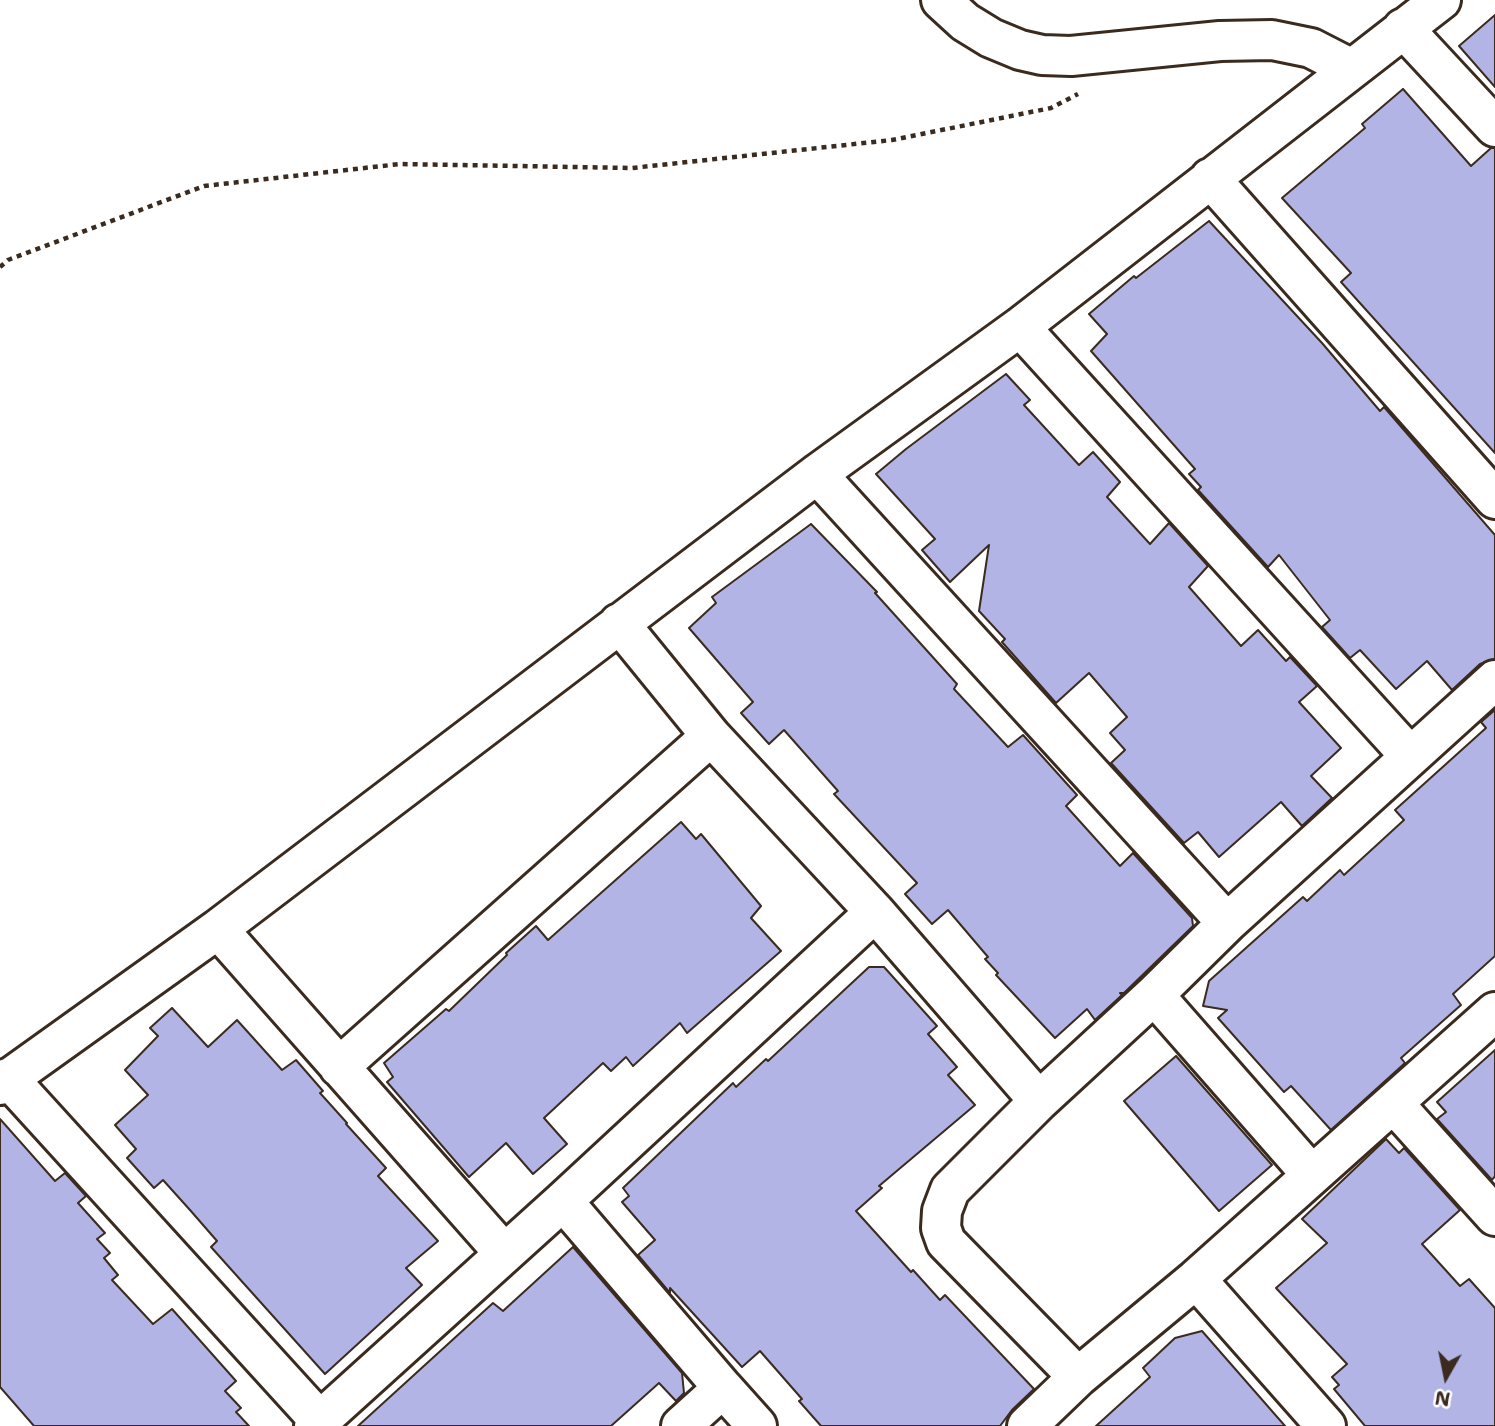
<!DOCTYPE html>
<style>
body{margin:0}
#map{position:relative;width:1495px;height:1426px;overflow:hidden;background:#fff;font-family:"Shantell Sans",sans-serif}
canvas{display:block}
.north{position:absolute;left:1411px;top:1342px;width:70px;height:70px;-webkit-text-stroke:5px #fff;paint-order:stroke;rotate:189deg;font-size:19px;font-weight:700;line-height:28px;text-align:center;color:#3b2a1e}
.north::after{content:'';display:block;margin:auto;width:24px;height:32px;background:#3b2a1e;clip-path:polygon(50% 0,100% 100%,50% 72%,0 100%)}
</style>
<div id="map">
<canvas width="1495" height="1426"></canvas>
<div class="north">N</div>
</div>
<script>
const ctx = document.querySelector('canvas').getContext('2d');
ctx.lineJoin = 'round';
function paint(path, color) {
  ctx.fillStyle = color;
  ctx.fill(path, 'evenodd');
}
function toPath(rows) {
  const path = new Path2D();
  for (const r of rows) {
    path.moveTo(r[0], r[1]);
    for (let i = 2; i < r.length; i += 2) path.lineTo(r[i], r[i + 1]);
  }
  return path;
}
function stroke(path, color, width, dash) {
  ctx.strokeStyle = color;
  ctx.lineWidth = width;
  ctx.lineCap = dash ? 'butt' : 'round';
  ctx.setLineDash(dash || []);
  ctx.stroke(path);
}
const building = toPath([
 [1495,15,1495,87,1459,46,1495,15],
 [1403,89,1471,166,1491,148,1495,148,1495,453,1341,282,1351,273,1282,198,1365,128,1362,124,1403,89],
 [1209,221,1322,343,1380,411,1384,407,1495,535,1495,659,1480,664,1452,690,1427,661,1396,689,1360,650,1350,658,1322,627,1330,620,1279,555,1268,567,1198,490,1201,487,1189,474,1195,469,1091,351,1107,334,1089,314,1134,276,1136,278,1209,221],
 [1006,374,1030,400,1024,405,1079,465,1093,452,1120,482,1107,497,1150,544,1169,523,1208,566,1189,587,1241,646,1258,630,1286,661,1290,657,1317,686,1299,702,1341,748,1311,776,1332,798,1302,826,1281,802,1219,857,1198,832,1184,843,1111,763,1125,750,1110,733,1127,717,1089,673,1056,703,1002,642,1005,639,979,611,989,545,950,582,922,550,935,539,876,474,906,449,1006,374],
 [811,524,877,592,875,593,957,684,954,689,1008,747,1023,735,1077,795,1066,806,1120,866,1133,853,1192,918,1193,926,1124,993,1120,993,1122,995,1095,1020,1087,1009,1055,1038,996,975,998,973,985,959,988,957,948,910,932,924,905,894,917,883,834,794,838,791,784,730,769,744,741,713,753,702,689,628,716,603,712,597,811,524],
 [1495,710,1495,956,1453,994,1461,1005,1401,1058,1405,1063,1331,1130,1291,1086,1284,1092,1218,1018,1227,1010,1203,1006,1209,981,1303,897,1307,901,1340,870,1344,875,1404,820,1395,810,1486,728,1481,722,1495,710],
 [681,822,696,839,701,834,761,906,751,918,781,951,687,1033,680,1023,633,1066,626,1057,611,1071,603,1063,544,1118,567,1144,533,1174,506,1143,469,1177,387,1082,393,1077,384,1063,446,1009,449,1011,507,955,506,953,536,926,548,940,681,822],
 [869,967,884,967,937,1026,928,1034,957,1067,948,1075,975,1105,879,1186,882,1188,856,1211,911,1272,913,1270,940,1300,945,1295,1034,1389,1012,1410,1000,1426,821,1426,799,1401,802,1399,760,1351,742,1367,670,1288,670,1293,638,1255,655,1240,622,1202,629,1196,623,1188,733,1083,736,1087,766,1059,768,1061,869,967],
 [172,1008,208,1047,237,1020,282,1070,296,1060,323,1091,320,1093,347,1123,346,1124,386,1168,378,1176,438,1241,406,1268,422,1285,325,1374,211,1247,217,1241,190,1210,163,1180,154,1188,127,1158,136,1149,115,1125,148,1095,125,1070,158,1036,150,1028,172,1008],
 [1495,1050,1495,1176,1492,1180,1437,1119,1446,1112,1437,1102,1495,1050],
 [1176,1056,1272,1165,1219,1211,1124,1101,1176,1056],
 [0,1119,55,1181,65,1173,86,1196,78,1203,105,1233,97,1239,110,1253,104,1258,118,1275,112,1280,153,1324,172,1309,236,1381,225,1391,241,1408,236,1412,249,1426,34,1426,0,1387,0,1119],
 [1386,1139,1399,1153,1404,1148,1460,1210,1422,1244,1460,1286,1469,1279,1495,1308,1495,1426,1365,1426,1334,1389,1339,1385,1332,1377,1347,1364,1276,1288,1327,1243,1302,1219,1386,1139],
 [573,1247,682,1373,684,1393,676,1401,659,1383,611,1426,358,1426,493,1303,503,1311,573,1247],
 [1202,1331,1285,1426,1096,1426,1150,1377,1143,1368,1175,1338,1202,1331]
]);
paint(building, '#b3b4e6');
stroke(building, '#3b2a1e', 2);
const minor = toPath([
 [941,0,965,22,991,38,1020,50,1042,55,1071,56,1220,41,1272,40,1311,48,1350,68],
 [1403,28,1495,127],
 [1210,178,1495,499],
 [1020,327,1410,756],
 [817,474,1227,923],
 [619,623,711,736,875,912,1039,1101],
 [218,929,504,1253],
 [1154,995,1311,1174],
 [339,1067,711,736],
 [8,1078,320,1421],
 [0,1085,218,929,817,474,1020,327,1441,0],
 [1394,1104,1495,1216],
 [563,1201,723,1388],
 [1196,1279,1326,1426],
 [1078,1377,946,1242,941,1228,942,1211,950,1190,1039,1101,1154,995,1227,923,1495,680],
 [314,1426,563,1201,875,912],
 [681,1426,723,1388,757,1426],
 [1027,1426,1078,1377,1196,1279,1495,1012]
]);
stroke(minor, '#3b2a1e', 44);
stroke(toPath([
 [0,267,8,260,204,186,400,164,632,168,892,140,1051,108,1078,94]
]), '#3b2a1e', 4.5, [5, 5]);
stroke(minor, '#fff', 38);
</script>
